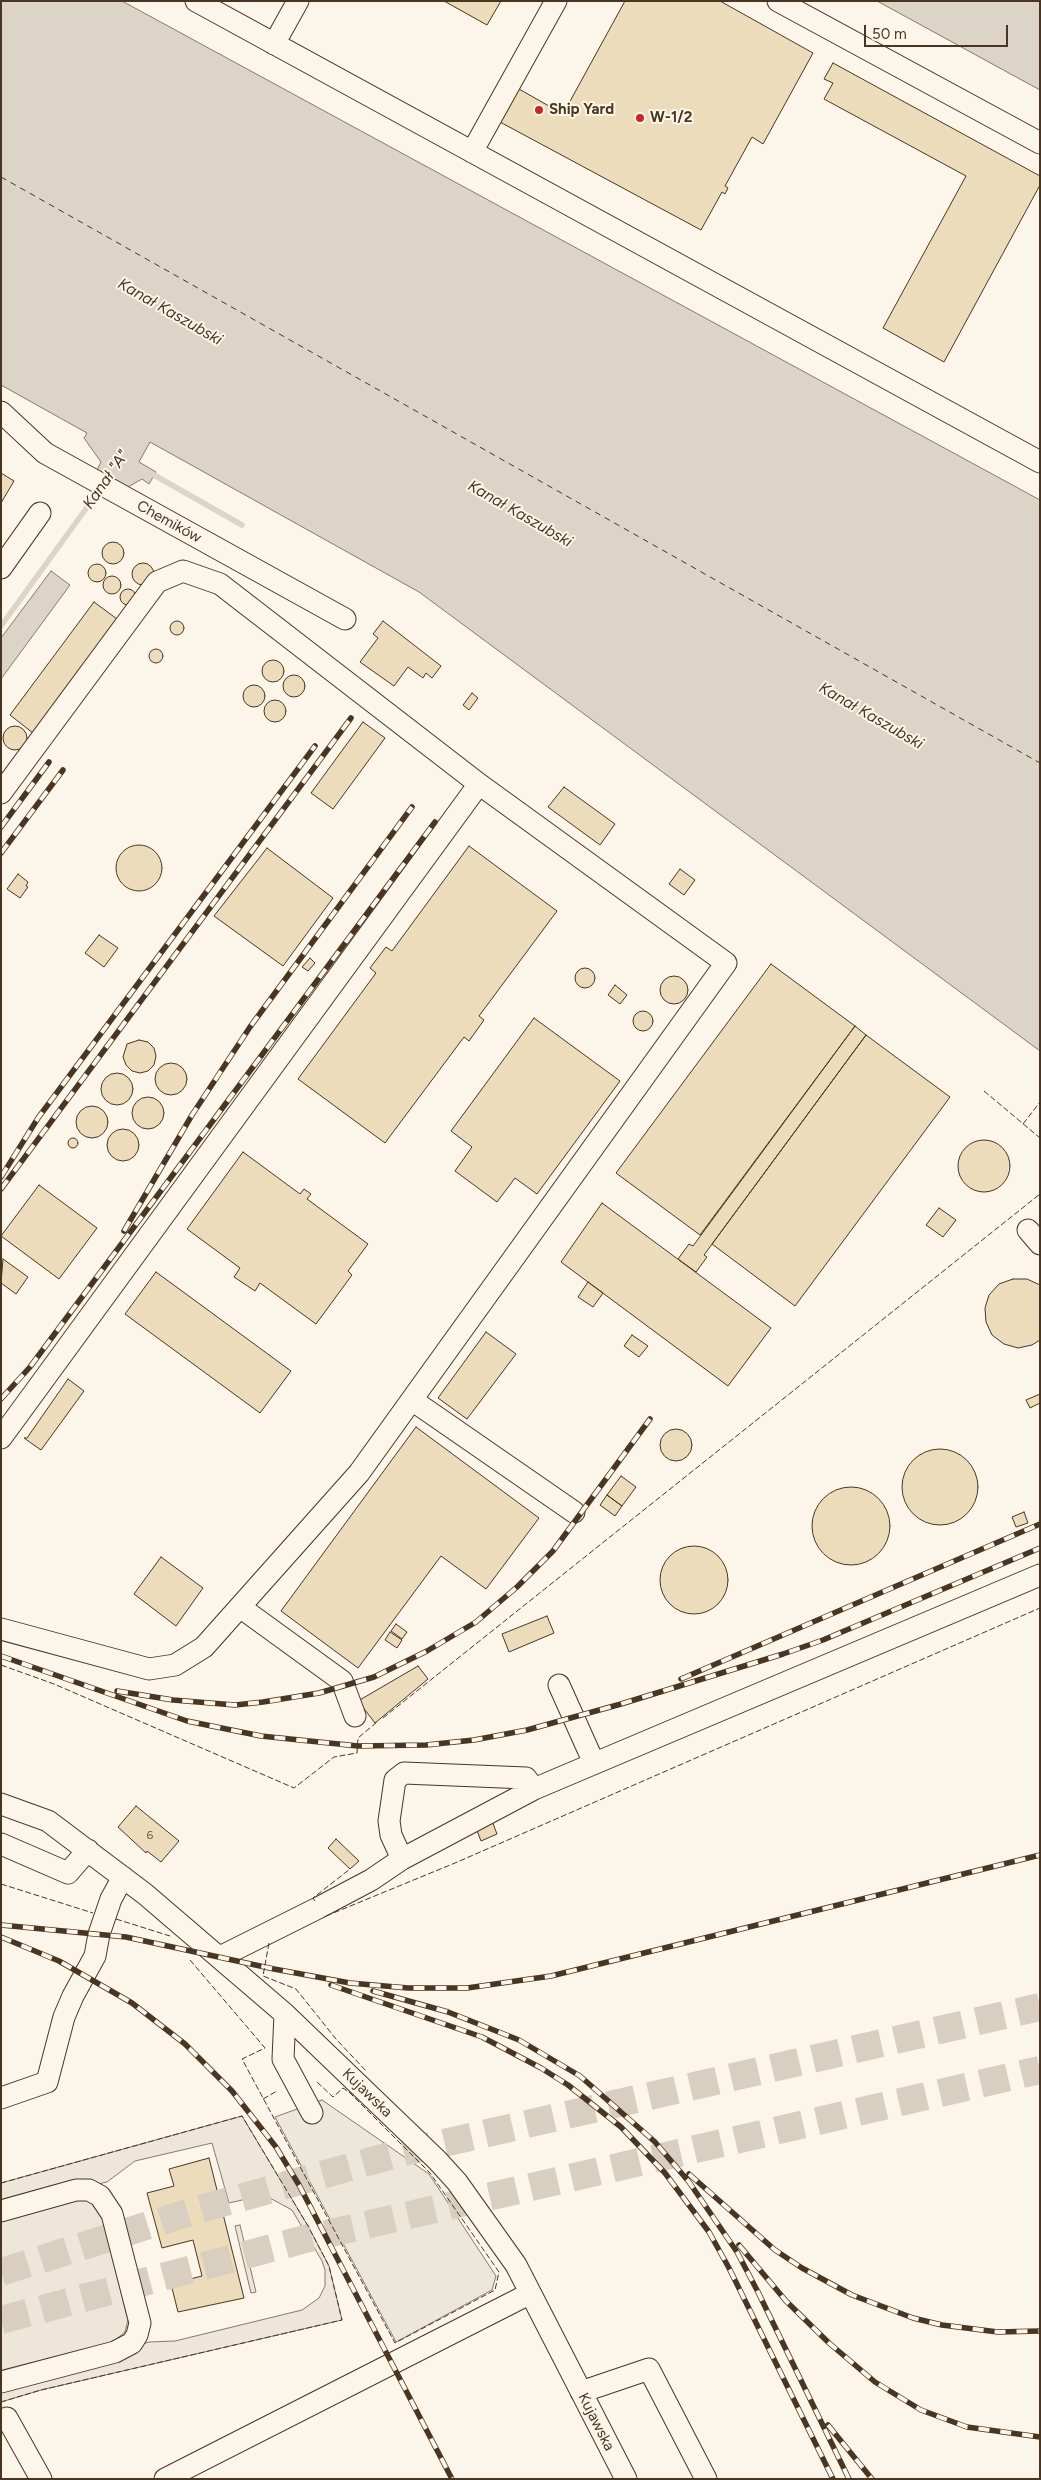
<!DOCTYPE html>
<meta charset="utf-8">
<style>
body{margin:0}
#map{position:relative;width:1041px;height:2480px;overflow:hidden;background:#fbf6e9;font-family:Figtree,sans-serif}
canvas{display:block}
.frame{position:absolute;inset:0;border:2px solid #4a3520;pointer-events:none}
.scale{position:absolute;left:864px;top:25px;width:144px;height:22px;box-sizing:border-box;border:2px solid #4a3520;border-top:0;padding-left:6px;font-size:15px;line-height:18px;white-space:nowrap;color:#4a3520;-webkit-text-stroke:4px #fbf6e9;paint-order:stroke}
</style>
<div id="map">
<canvas width="1041" height="2480"></canvas>
<div class="frame"></div>
<div class="scale">50 m</div>
</div>
<script>
const ctx = document.querySelector('canvas').getContext('2d');
ctx.lineJoin = 'round';
function paint(path, color) {
  ctx.fillStyle = color;
  ctx.fill(path, 'evenodd');
}
function toPath(rows) {
  const path = new Path2D();
  for (const r of rows) {
    if (r.length === 3) {
      path.moveTo(r[0] + r[2], r[1]);
      path.arc(r[0], r[1], r[2], 0, 2 * Math.PI);
      continue;
    }
    path.moveTo(r[0], r[1]);
    for (let i = 2; i < r.length; i += 2) path.lineTo(r[i], r[i + 1]);
  }
  return path;
}
function stroke(path, color, width, dash) {
  ctx.strokeStyle = color;
  ctx.lineWidth = width;
  ctx.lineCap = dash ? 'butt' : 'round';
  ctx.setLineDash(dash || []);
  ctx.stroke(path);
}
function label(font, color, halo, rows, align = 'center') {
  ctx.font = font + ' Figtree,sans-serif';
  ctx.lineWidth = 4;
  ctx.setLineDash([]);
  ctx.textBaseline = 'middle';
  ctx.strokeStyle = halo;
  ctx.fillStyle = color;
  for (const [text, x, y, turn = 0] of rows) {
    ctx.save();
    ctx.translate(x, y);
    ctx.rotate((+turn || 0) * Math.PI / 180);
    ctx.textAlign = isNaN(turn) ? turn : align;
    if (halo) ctx.strokeText(text, 0, 0);
    ctx.fillText(text, 0, 0);
    ctx.restore();
  }
}
const green = toPath([
 [242,2116,308,2226,329,2266,342,2320,41,2390,1,2402,1,2388,149,2342,175,2341,302,2310,319,2298,325,2286,325,2270,322,2261,292,2210,268,2197,255,2197,229,2203,212,2143,135,2161,107,2182,1,2206,1,2183,242,2116],
 [75,2200,92,2201,101,2210,128,2320,125,2332,113,2342,1,2376,1,2219,75,2200],
 [240,2225,256,2292,251,2293,235,2226,240,2225]
]);
paint(green, '#ede6d9');
stroke(green, '#887966', 1);
const parking = toPath([
 [322,2100,429,2174,496,2276,492,2290,396,2342,275,2117,322,2100]
]);
paint(parking, '#ede7d9');
stroke(parking, '#887966', 1);
const water = toPath([
 [1,1,122,1,1040,500,1040,1051,419,592,150,442,139,462,156,472,149,484,142,479,128,487,97,470,101,462,84,438,87,433,1,385,1,1],
 [877,1,1040,1,1040,90,877,1],
 [51,571,70,585,1,679,1,638,51,571]
]);
paint(water, '#dcd4c6');
stroke(water, '#887966', 1);
stroke(toPath([
 [154,475,242,525],
 [1,626,101,488]
]), '#dcd4c6', 5.5);
stroke(toPath([
 [1,177,1040,763]
]), '#4a3520', 1, [6, 5]);
const building = toPath([
 [444,1,501,1,487,25,444,1],
 [625,1,720,1,813,53,763,144,752,137,725,186,728,188,725,194,722,192,701,230,500,122,519,89,563,114,625,1],
 [833,63,1040,176,1040,185,944,362,883,328,966,176,824,99,833,83,824,79,833,63],
 [1,473,14,481,1,503,1,473],
 [113,553,11],
 [143,574,11],
 [97,573,9],
 [112,585,9],
 [128,597,8],
 [94,602,117,619,33,733,10,715,94,602],
 [177,628,7],
 [383,621,441,666,432,678,426,673,423,678,408,667,394,686,360,662,378,638,373,634,383,621],
 [156,656,7],
 [273,671,11],
 [294,686,11],
 [254,696,11],
 [472,693,478,698,469,710,463,705,472,693],
 [275,711,11],
 [363,722,385,738,333,809,311,793,363,722],
 [15,738,12],
 [564,787,615,824,600,845,548,807,564,787],
 [139,868,23],
 [469,846,557,911,479,1016,484,1020,469,1041,464,1037,385,1143,298,1079,376,973,370,968,386,947,392,951,469,846],
 [267,848,333,898,283,966,214,916,267,848],
 [680,869,695,880,684,895,669,884,680,869],
 [18,874,28,882,26,886,28,887,20,898,7,889,18,874],
 [99,935,118,948,104,967,85,953,99,935],
 [310,958,315,963,308,971,302,967,310,958],
 [771,964,855,1026,700,1235,616,1173,771,964],
 [585,978,10],
 [674,990,14],
 [615,985,627,995,620,1004,608,995,615,985],
 [643,1021,10],
 [534,1018,620,1081,537,1194,515,1178,497,1202,455,1171,472,1147,451,1131,534,1018],
 [855,1026,866,1035,704,1255,707,1257,696,1272,678,1259,689,1244,693,1246,855,1026],
 [866,1035,950,1097,795,1306,712,1244,866,1035],
 [139,1040,148,1042,154,1048,156,1056,154,1065,148,1071,140,1073,132,1071,126,1065,123,1057,127,1044,139,1040],
 [171,1079,16],
 [117,1089,16],
 [148,1113,16],
 [92,1122,16],
 [123,1145,16],
 [73,1143,5],
 [984,1166,26],
 [243,1152,300,1194,304,1189,311,1194,307,1199,368,1244,348,1271,352,1275,316,1324,260,1283,255,1291,234,1277,240,1268,187,1229,243,1152],
 [39,1185,97,1228,59,1279,1,1236,39,1185],
 [602,1203,771,1328,728,1386,561,1262,602,1203],
 [939,1208,956,1220,943,1237,926,1225,939,1208],
 [3,1259,28,1277,16,1294,1,1283,3,1259],
 [156,1272,291,1371,260,1413,125,1314,156,1272],
 [1013,1279,1027,1279,1040,1285,1040,1340,1032,1345,1018,1348,1004,1344,992,1335,986,1322,985,1308,989,1295,999,1284,1013,1279],
 [588,1282,603,1293,593,1307,578,1297,588,1282],
 [486,1332,516,1354,467,1419,438,1398,486,1332],
 [632,1335,648,1346,639,1357,624,1346,632,1335],
 [68,1379,84,1391,41,1450,24,1438,27,1438,68,1379],
 [1040,1394,1040,1403,1030,1408,1026,1400,1040,1394],
 [416,1427,539,1518,486,1589,441,1556,358,1668,281,1611,416,1427],
 [676,1445,16],
 [940,1487,38],
 [621,1476,636,1487,622,1506,607,1495,621,1476],
 [851,1526,39],
 [607,1495,622,1506,615,1516,600,1505,607,1495],
 [1024,1512,1028,1523,1016,1527,1012,1517,1024,1512],
 [694,1580,34],
 [161,1557,203,1588,176,1626,134,1594,161,1557],
 [547,1616,554,1633,509,1652,502,1634,547,1616],
 [396,1624,407,1632,402,1639,391,1631,396,1624],
 [390,1632,402,1640,397,1648,385,1640,390,1632],
 [418,1666,428,1679,375,1723,358,1701,418,1666],
 [136,1806,179,1841,161,1862,147,1851,146,1853,118,1827,136,1806],
 [492,1821,497,1834,481,1841,476,1828,492,1821],
 [336,1839,359,1861,350,1869,328,1848,336,1839],
 [209,2158,244,2298,178,2312,171,2284,202,2276,193,2240,162,2248,147,2193,174,2186,169,2169,209,2158]
]);
paint(building, '#ecdcbc');
stroke(building, '#4a3520', 1);
stroke(toPath([
 [1,2272,190,2212,400,2153,1040,2007],
 [1,2320,309,2238,1040,2070]
]), '#d8cfc1', 28, [28, 14]);
const minor = toPath([
 [196,1,1040,462],
 [778,1,1040,143],
 [274,44,298,1],
 [472,152,556,1],
 [1,412,45,453,345,619],
 [1,568,40,513],
 [1,793,157,582,183,571,220,584,479,784],
 [1028,1230,1040,1244],
 [412,1400,574,1512],
 [1,1438,479,784,726,963,359,1473,204,1647,175,1665,149,1669,1,1629],
 [240,1607,342,1681,355,1716],
 [559,1685,594,1763],
 [1,1804,48,1821,145,1894,285,2014,437,2160,457,2182,516,2265,626,2479],
 [1,1844,68,1873,88,1850],
 [402,1859,391,1835,389,1821,395,1780,404,1773,526,1778,534,1789],
 [220,1957,318,1908,371,1880,402,1859,534,1789,1040,1575],
 [285,2014,283,2059,312,2113],
 [1,2098,47,2082,64,2017,73,1996,95,1956,99,1934,111,1899,123,1877],
 [1,2211,76,2190,89,2190,100,2196,112,2214,140,2323,137,2335,132,2343,115,2352,1,2382],
 [581,2392,649,2369,706,2479],
 [7,2418,41,2479],
 [165,2479,529,2294]
]);
stroke(minor, '#4a3520', 23);
stroke(minor, '#fbf6e9', 21);
const rail = toPath([
 [1,827,49,762],
 [1,853,63,770],
 [1,1177,38,1118,315,746],
 [1,1189,351,718],
 [124,1231,192,1115,250,1027,412,807],
 [1,1399,30,1367,435,822],
 [1,1656,187,1721,261,1736,358,1746,426,1745,474,1740,527,1730,621,1704,783,1654,823,1640,1040,1548],
 [681,1679,1040,1524],
 [117,1691,173,1700,235,1705,263,1702,319,1693,374,1677,427,1651,476,1622,517,1587,553,1551,650,1419],
 [1,1925,126,1937,274,1969,350,1983,408,1988,467,1988,551,1976,1040,1855],
 [1,1937,59,1961,132,2003,185,2044,232,2091,276,2147,299,2185,452,2479],
 [331,1985,482,2037,541,2068,568,2085,621,2127,665,2173,709,2232,729,2268,833,2479],
 [373,1991,448,2012,519,2040,580,2076,655,2142,689,2182,737,2252,758,2292,849,2479],
 [689,2174,775,2250,802,2268,852,2295,913,2318,942,2325,998,2332,1040,2331],
 [739,2245,786,2301,829,2343,875,2382,921,2410,967,2427,1040,2437],
 [828,2425,872,2479]
]);
stroke(rail, '#4a3520', 5.5);
stroke(rail, '#fbf6e9', 4, [11]);
stroke(toPath([
 [984,1091,1040,1138],
 [1023,1124,1040,1102],
 [1,1665,54,1684,294,1788,334,1757,357,1753,358,1738,377,1722],
 [383,1718,1040,1194],
 [1,1884,93,1913],
 [315,1901,313,1898,350,1869],
 [326,1916,455,1863,1040,1608],
 [116,1919,170,1936],
 [269,1943,263,1976,296,1989,336,2039,367,2072],
 [190,1960,265,2048,242,2059,395,2343,495,2290,499,2272,430,2173,349,2092,343,2088,333,2097,317,2082],
 [263,2099,277,2091],
 [1,2183,242,2116,308,2226,329,2266,342,2320,41,2390,1,2402]
]), '#4a3520', 1, [6, 2.5]);
for (const [x, y, r, color] of [
 [539,110,5,"#c62828"],
 [640,118,5,"#c62828"]
]) {
  const dot = new Path2D();
  dot.arc(x, y, r, 0, 2 * Math.PI);
  ctx.fillStyle = color;
  ctx.fill(dot);
  stroke(dot, '#fbf6e9', 2);
}
label('12px', '#725f47', null, [
 ["6",150,1835]
]);
label('bold 15px', '#4a3520', '#fbf6e9', [
 ["Ship Yard",549,110],
 ["W-1/2",650,118]
], 'left');
label('15px', '#4a3520', '#fbf6e9', [
 ["Chemików",169,522,29],
 ["Kujawska",367,2093,44],
 ["Kujawska",596,2422,63]
]);
label('italic 16px', '#4a3520', '#fbf6e9', [
 ["Kanał Kaszubski",170,312,30],
 ["Kanał \"A\"",106,480,-55],
 ["Kanał Kaszubski",520,514,30],
 ["Kanał Kaszubski",871,716,30]
]);
</script>
